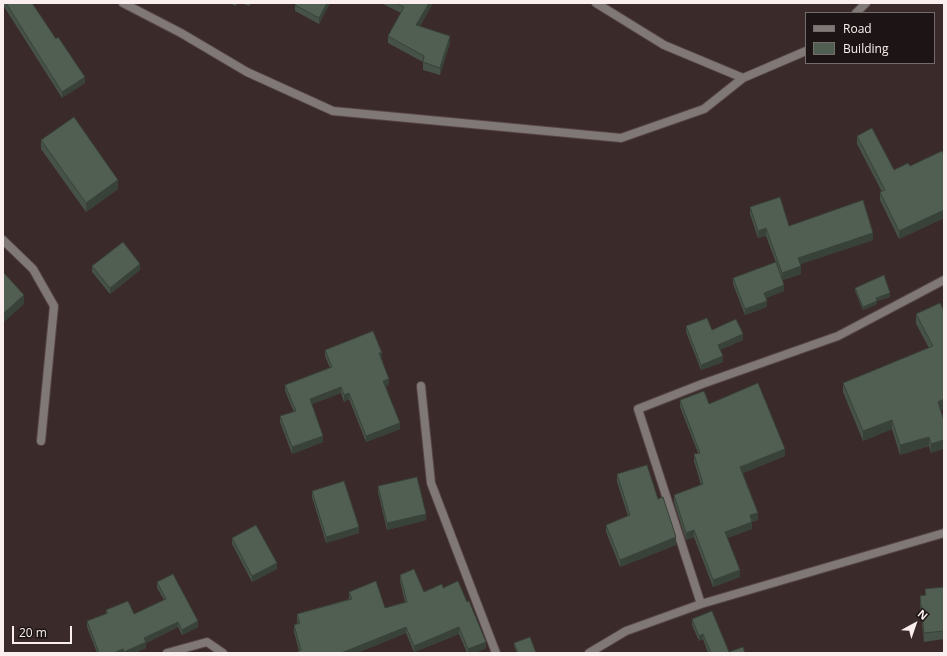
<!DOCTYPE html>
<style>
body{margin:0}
#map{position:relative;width:947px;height:656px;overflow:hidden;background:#3b2a2a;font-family:"Open Sans",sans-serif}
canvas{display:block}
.frame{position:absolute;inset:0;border:4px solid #faeeee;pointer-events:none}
.legend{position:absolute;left:805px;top:12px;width:130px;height:52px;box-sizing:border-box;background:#1d1515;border:1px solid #756c6c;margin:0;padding:5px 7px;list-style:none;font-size:12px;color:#faeeee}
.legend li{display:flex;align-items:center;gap:8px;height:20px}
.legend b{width:20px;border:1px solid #756c6c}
.north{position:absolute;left:895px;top:604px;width:40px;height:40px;-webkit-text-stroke:3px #1d1515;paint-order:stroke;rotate:40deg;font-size:11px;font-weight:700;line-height:16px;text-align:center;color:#faeeee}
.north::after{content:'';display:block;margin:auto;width:14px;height:18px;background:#faeeee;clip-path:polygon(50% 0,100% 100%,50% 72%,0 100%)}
.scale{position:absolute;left:12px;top:626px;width:60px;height:18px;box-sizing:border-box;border:2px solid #faeeee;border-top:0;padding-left:5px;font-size:12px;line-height:14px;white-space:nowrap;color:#faeeee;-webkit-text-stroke:3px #1d1515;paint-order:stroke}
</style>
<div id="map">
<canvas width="947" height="656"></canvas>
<div class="frame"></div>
<ul class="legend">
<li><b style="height:5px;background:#807777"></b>Road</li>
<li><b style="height:11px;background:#515f52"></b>Building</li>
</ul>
<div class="north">N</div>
<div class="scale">20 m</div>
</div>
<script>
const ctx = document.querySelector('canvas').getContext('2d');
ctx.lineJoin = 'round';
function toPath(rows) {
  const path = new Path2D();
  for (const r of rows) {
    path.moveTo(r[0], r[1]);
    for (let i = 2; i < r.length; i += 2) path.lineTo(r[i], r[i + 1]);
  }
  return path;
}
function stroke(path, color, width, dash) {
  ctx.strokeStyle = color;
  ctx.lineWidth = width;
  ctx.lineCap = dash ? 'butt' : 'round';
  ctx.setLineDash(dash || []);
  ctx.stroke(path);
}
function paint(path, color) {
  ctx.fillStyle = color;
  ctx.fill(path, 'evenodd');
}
const street = toPath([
 [123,3,181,33,247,72,333,111,621,138,704,109,743,78],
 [596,3,664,45,743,78,806,51],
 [856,13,866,3],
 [3,240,33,269,54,306,41,441],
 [421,386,431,483,496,653],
 [701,604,638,409,702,384,838,336,944,280],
 [167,653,207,642,223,653],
 [589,653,626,631,701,604,944,533]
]);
stroke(street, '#564545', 10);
stroke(street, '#807777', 8);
paint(toPath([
 [3,3,32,3,85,83,62,98,3,5],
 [229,3,237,3,236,6],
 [242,3,251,3,249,6],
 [296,3,330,3,319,24,295,11,295,5],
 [381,3,433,3,420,26,450,43,440,75,423,70,423,62,388,43,388,36,401,13],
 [857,136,894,170,944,156,944,218,899,239,880,200,880,192,882,192,857,144],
 [41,140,118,189,86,212,41,149],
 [750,207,789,226,873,240,800,264,801,274,783,280,784,291,766,298,767,307,745,315,733,284,733,278,781,276,766,236,758,238,750,214],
 [92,266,140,270,110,294,92,272],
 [855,288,890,297,877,301,877,304,863,310,855,291],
 [940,303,941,410,931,453,929,446,900,455,892,429,863,441,843,392,843,383,929,348,916,324,916,314],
 [686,326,712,330,743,340,720,350,723,362,701,370,686,332],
 [325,350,382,359,389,385,386,386,400,429,366,442,349,399,344,402,341,393,312,404,323,442,292,454,280,422,280,416,294,412,285,391,285,385,330,368,325,356],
 [680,400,709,404,785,456,743,473,758,520,752,522,752,529,727,538,740,577,713,587,694,537,686,540,674,502,674,495,701,485,694,461,694,454,698,453,680,407],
 [617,474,658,499,676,545,620,567,606,532,606,525,628,516,617,482],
 [378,486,426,520,387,530,378,492],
 [312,491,359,533,326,543,312,497],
 [232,538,277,569,252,582,232,544],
 [400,575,424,592,443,588,486,648,475,653,467,653,459,634,414,652,406,633,357,653,295,653,299,651,294,632,294,625,298,623,297,621,297,614,349,599,349,592,385,608,405,602,400,581],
 [157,582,198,627,182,635,178,627,146,643,146,648,134,653,97,653,87,627,87,621,106,614,106,610,134,614,164,600,157,588],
 [944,587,944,639,924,642,920,604,920,596,925,595,925,589],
 [692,619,729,652,745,653,708,653,703,639,699,641,692,625],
 [514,643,536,653,517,653,514,646]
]), '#465247');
paint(toPath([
 [327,3,330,3,319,24,319,18],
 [429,3,433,3,416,33,416,25],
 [450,36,450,43,440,75,440,68],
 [85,77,85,83,62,98,62,92],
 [118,180,118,189,86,212,86,203],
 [944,210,944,218,899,239,899,231],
 [766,228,766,236,758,238,758,231],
 [873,233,873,240,798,265,798,258],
 [140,264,140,270,110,294,110,288],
 [801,266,801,274,782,280,782,273],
 [784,285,784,291,764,299,764,293],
 [890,293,890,297,876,301,876,298],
 [24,295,24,304,3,323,3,314],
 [767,301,767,307,745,315,745,309],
 [877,301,877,304,863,310,863,307],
 [743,334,743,340,718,351,718,345],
 [379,353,382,353,382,359],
 [723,356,723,362,701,370,701,365],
 [389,379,389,385,383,387,383,381],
 [341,387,341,393,310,405,310,399],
 [349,393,349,399,344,402,344,395],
 [944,399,944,409,938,411,938,402],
 [892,420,892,429,863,441,863,431],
 [400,423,400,429,366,442,366,436],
 [323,436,323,442,292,454,292,447],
 [929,437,929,446,900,455,900,445],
 [944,440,944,449,931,453,931,444],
 [785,449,785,456,740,474,740,467],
 [758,513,758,520,750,522,750,515],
 [426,514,426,520,387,530,387,523],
 [752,522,752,529,725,539,725,532],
 [359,527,359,533,326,543,326,537],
 [694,530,694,537,686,540,686,533],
 [676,537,676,545,620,567,620,560],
 [277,563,277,569,252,582,252,576],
 [740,570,740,577,713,587,713,580],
 [198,621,198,627,182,635,182,630],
 [178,622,178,627,146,643,146,648,134,653,124,653,124,652,144,638],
 [406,627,406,633,357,653,341,653],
 [459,627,459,634,414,652,414,646],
 [703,634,703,639,699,641,699,636],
 [486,642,486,648,475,653,468,653,468,649],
 [123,649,123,653,113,653]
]), '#394239');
const building = toPath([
 [6,3,32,3,56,39,58,37,85,77,62,92,6,3],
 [296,3,327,3,319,18,295,5,296,3],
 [396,3,429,3,416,25,450,36,440,68,423,62,424,56,388,36,404,7,396,3],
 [74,117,118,180,86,203,41,140,74,117],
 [872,128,894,170,908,163,910,166,942,151,944,156,944,210,899,231,880,192,885,190,857,136,872,128],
 [780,197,789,226,863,200,873,233,798,258,801,266,782,273,766,228,758,231,750,207,780,197],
 [123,242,140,264,110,288,92,266,123,242],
 [776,262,784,285,764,293,767,301,745,309,733,278,776,262],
 [3,272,24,295,3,314,3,272],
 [884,275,890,293,876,298,877,301,863,307,855,288,884,275],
 [940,303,944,311,944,399,938,402,944,421,944,440,931,444,929,437,900,445,892,420,863,431,843,383,933,346,916,314,940,303],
 [707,318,712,330,736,319,743,334,718,345,723,356,701,365,686,326,707,318],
 [373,331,382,353,379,353,389,379,383,381,400,423,366,436,349,393,344,395,341,387,310,399,323,436,292,447,280,416,296,411,285,385,332,367,325,350,373,331],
 [758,383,785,449,740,467,758,513,750,515,752,522,725,532,740,570,713,580,694,530,686,533,674,495,703,484,694,454,700,453,680,400,704,391,709,404,758,383],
 [647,465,658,499,663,497,676,537,620,560,606,525,630,515,617,474,647,465],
 [417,477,426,514,387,523,378,486,417,477],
 [344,481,359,527,326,537,312,491,344,481],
 [256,525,277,563,252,576,232,538,256,525],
 [414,569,424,592,442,584,443,588,458,581,467,602,469,601,486,642,468,649,459,627,414,646,406,627,341,653,295,653,301,650,294,625,300,623,297,614,352,599,349,592,376,581,385,608,407,602,400,575,414,569],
 [173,574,198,621,182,630,178,622,144,638,146,642,124,652,123,649,113,653,99,653,87,621,108,613,106,610,128,601,134,614,166,599,157,582,173,574],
 [944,587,944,631,924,633,920,596,926,595,925,589,944,587],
 [712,611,729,652,743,647,745,653,711,653,703,634,699,636,692,619,712,611],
 [530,637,536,653,518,653,514,643,530,637]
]);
paint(building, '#515f52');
stroke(building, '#394239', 1);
</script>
